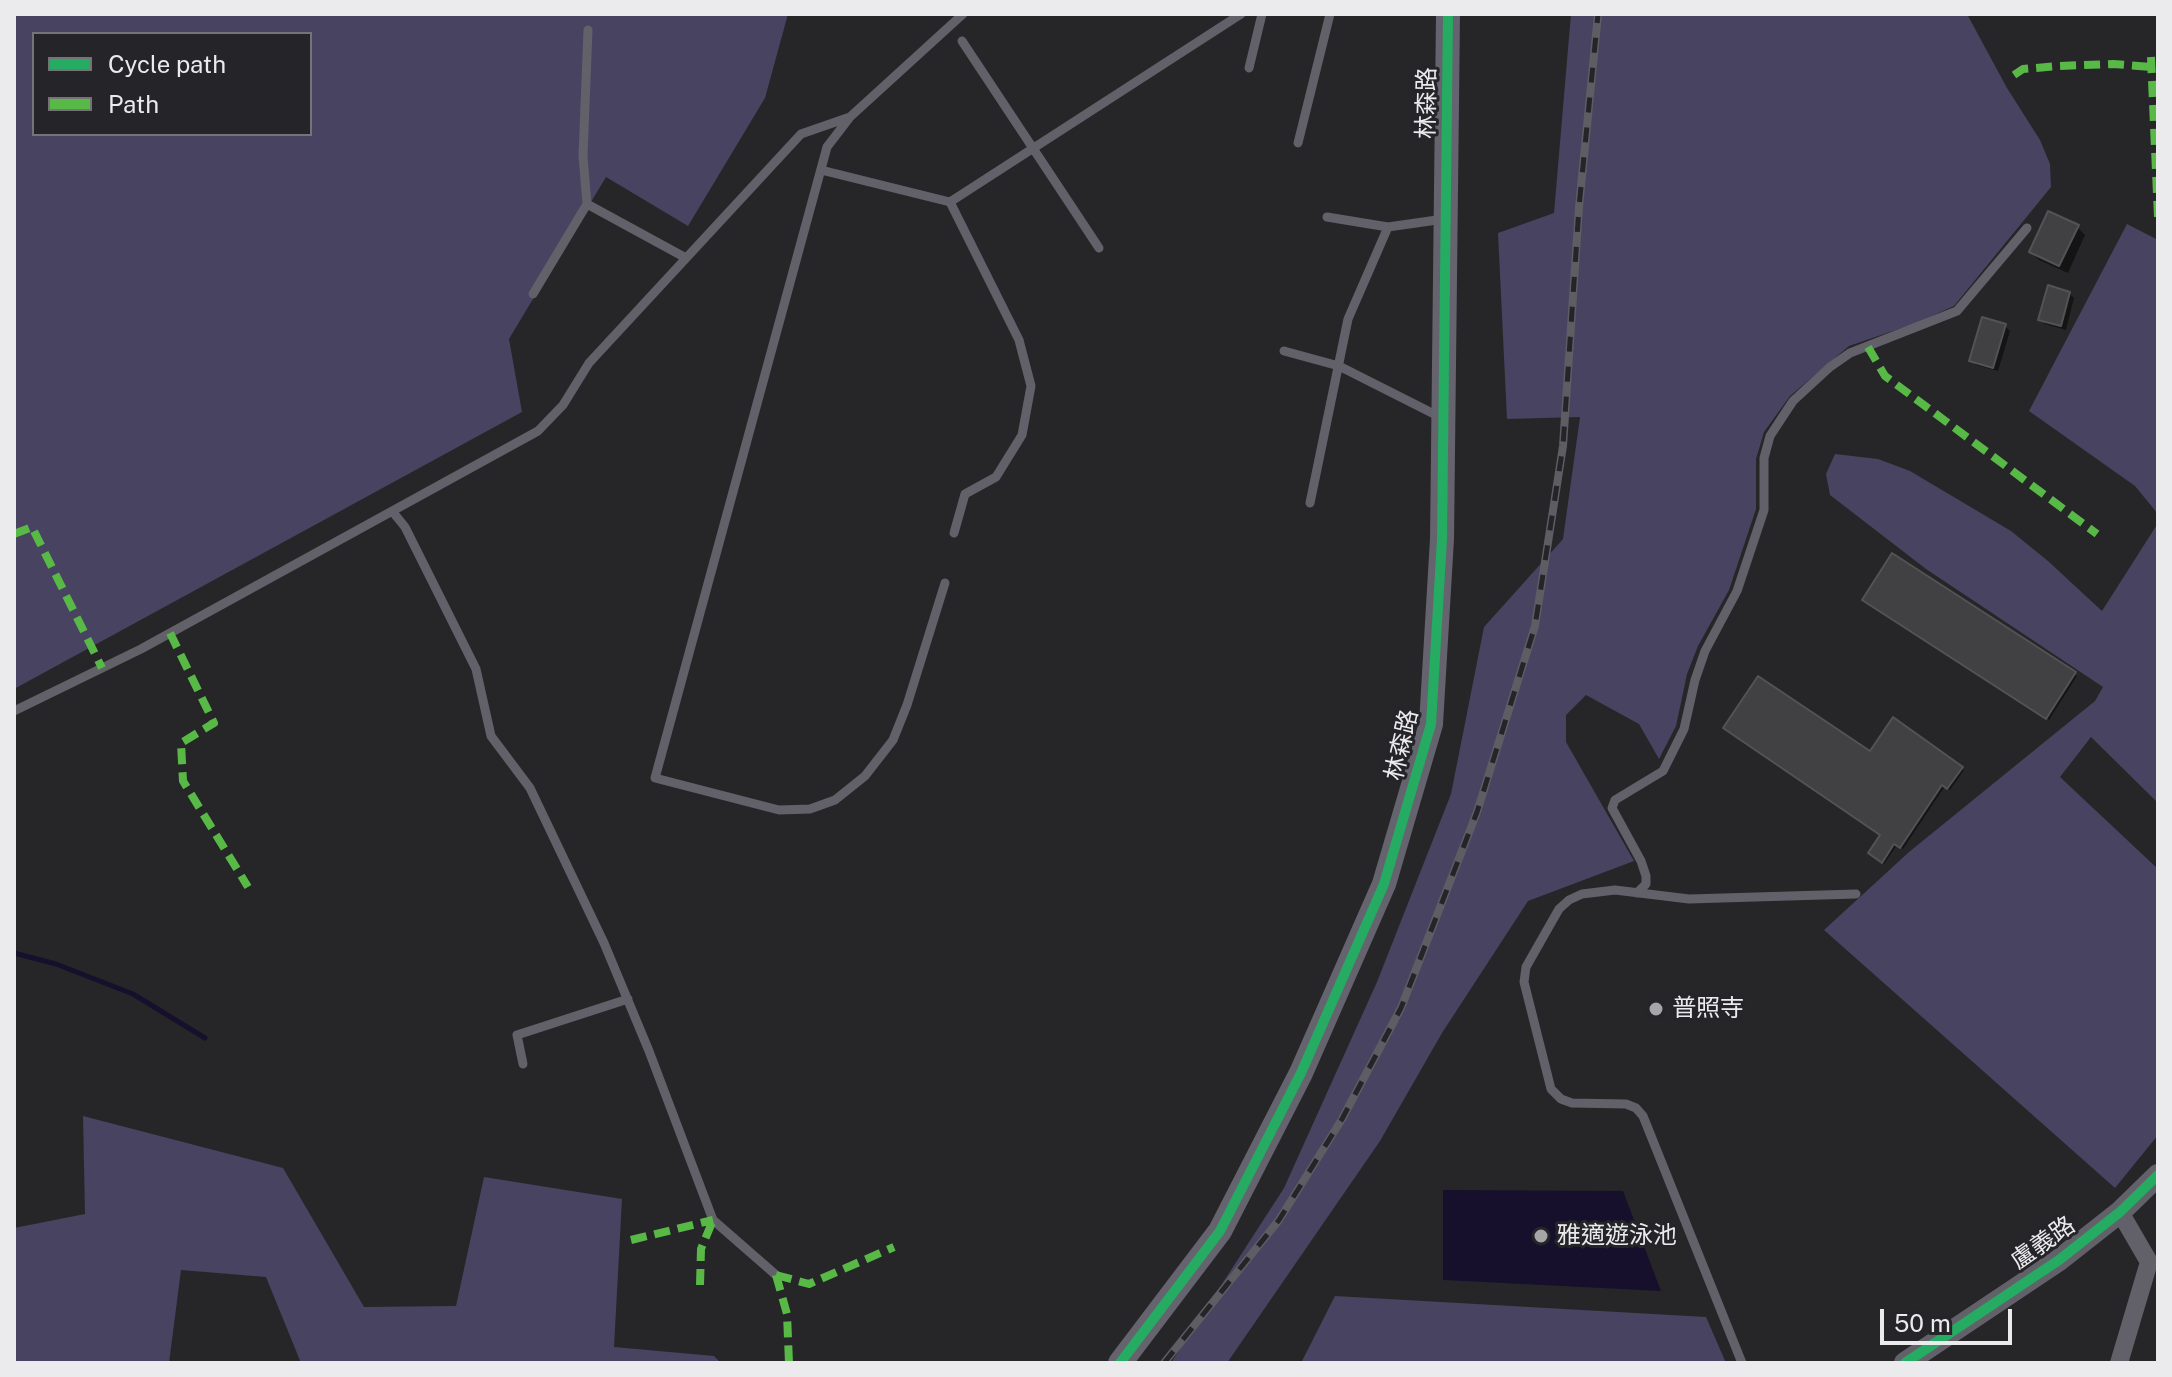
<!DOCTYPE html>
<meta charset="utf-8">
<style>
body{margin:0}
#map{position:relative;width:2172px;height:1377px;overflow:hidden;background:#262628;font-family:"Public Sans",sans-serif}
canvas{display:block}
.frame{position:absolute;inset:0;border:16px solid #ebebee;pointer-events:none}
.legend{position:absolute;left:32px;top:32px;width:280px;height:104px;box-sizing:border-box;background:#252529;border:2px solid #747478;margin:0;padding:10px 14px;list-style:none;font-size:24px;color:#ebebee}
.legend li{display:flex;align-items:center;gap:16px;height:40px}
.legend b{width:40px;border:2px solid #747478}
.scale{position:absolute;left:1880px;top:1309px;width:132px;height:36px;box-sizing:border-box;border:4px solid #ebebee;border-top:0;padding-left:10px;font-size:24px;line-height:28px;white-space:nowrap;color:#ebebee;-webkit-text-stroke:6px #252529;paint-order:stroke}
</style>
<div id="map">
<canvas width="2172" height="1377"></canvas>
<div class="frame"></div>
<ul class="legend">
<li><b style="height:10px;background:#26ab63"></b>Cycle path</li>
<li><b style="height:10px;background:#58b947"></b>Path</li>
</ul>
<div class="scale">50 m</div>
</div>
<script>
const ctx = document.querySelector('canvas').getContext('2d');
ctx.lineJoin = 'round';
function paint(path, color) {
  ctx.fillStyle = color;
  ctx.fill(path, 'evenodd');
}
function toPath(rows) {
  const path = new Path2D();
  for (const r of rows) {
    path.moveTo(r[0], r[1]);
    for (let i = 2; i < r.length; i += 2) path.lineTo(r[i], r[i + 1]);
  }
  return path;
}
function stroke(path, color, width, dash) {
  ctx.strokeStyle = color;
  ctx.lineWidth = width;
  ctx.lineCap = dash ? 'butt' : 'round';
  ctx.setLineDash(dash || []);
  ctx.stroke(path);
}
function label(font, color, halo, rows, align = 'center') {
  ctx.font = font + ' "Public Sans","Noto Sans TC",sans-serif';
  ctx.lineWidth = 6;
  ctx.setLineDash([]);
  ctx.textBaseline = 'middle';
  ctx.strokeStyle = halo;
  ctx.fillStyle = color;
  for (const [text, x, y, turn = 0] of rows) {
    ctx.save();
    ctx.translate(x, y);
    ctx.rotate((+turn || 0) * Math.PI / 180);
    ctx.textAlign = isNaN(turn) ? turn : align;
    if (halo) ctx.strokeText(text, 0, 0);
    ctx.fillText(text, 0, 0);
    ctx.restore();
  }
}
paint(toPath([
 [14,14,788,14,765,98,688,226,606,177,509,339,522,412,14,689],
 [34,34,310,34,310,134,34,134],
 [1571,14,1967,14,2007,88,2040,140,2050,164,2051,187,1954,306,1916,323,1849,346,1790,396,1764,432,1756,459,1756,509,1729,590,1698,646,1687,674,1676,726,1659,759,1639,724,1586,695,1566,715,1566,742,1634,861,1528,901,1442,1033,1380,1141,1227,1363,1171,1363,1284,1188,1377,982,1451,794,1484,627,1563,539,1580,417,1507,419,1498,233,1554,213],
 [2127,224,2158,240,2158,514,2135,486,2029,411],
 [1835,454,1878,459,1910,471,2011,531,2048,561,2102,611,2158,523,2158,803,2091,737,2060,777,2158,869,2158,1135,2115,1188,1824,930,1909,852,2095,701,2103,687,1926,569,1830,495,1826,474],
 [83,1116,283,1168,364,1307,456,1306,484,1177,622,1199,614,1347,714,1356,721,1363,301,1363,266,1277,181,1270,169,1363,14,1363,14,1228,85,1214],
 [1335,1296,1706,1317,1726,1363,1301,1363]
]), '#474361');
paint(toPath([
 [1443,1190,1623,1191,1661,1291,1443,1280]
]), '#17102c');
paint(toPath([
 [2077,227,2085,235,2068,273,2039,260,2031,252],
 [2069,293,2074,298,2066,330,2045,324,2040,319],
 [2005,326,2010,331,1998,371,1976,365,1971,360],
 [1893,556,2077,676,2049,720,1867,602],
 [1870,754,1964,770,1950,790,1945,786,1903,849,1897,845,1884,864,1872,855,1883,835]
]), '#0007');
stroke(toPath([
 [14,953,56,964,133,994,205,1038]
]), '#17102c', 5);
const building = toPath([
 [2048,211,2079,225,2059,266,2029,252,2048,211],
 [2048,285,2070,292,2061,326,2038,320,2048,285],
 [1982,317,2006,324,1993,368,1969,361,1982,317],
 [1892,553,2076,672,2046,719,1862,600,1892,553],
 [1758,676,1870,751,1893,717,1963,767,1947,789,1942,785,1900,848,1894,844,1882,863,1868,853,1880,835,1723,728,1758,676]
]);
paint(building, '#414143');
stroke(building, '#535355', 2);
stroke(toPath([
 [962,41,1099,248],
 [1249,68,1262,14],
 [850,117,827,147,655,778,779,810,810,809,835,800,865,776,893,740,907,705,945,583],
 [1298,143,1330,14],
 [821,170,950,202,1019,340,1031,386,1022,435,996,477,965,494,954,533],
 [950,202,1241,14],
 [587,204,686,258],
 [1327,217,1388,227],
 [533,294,587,204,583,156,588,30],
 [1284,351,1339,366,1440,417],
 [1310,503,1348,319,1388,227,1444,219],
 [392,511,405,527,476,669,491,736,530,788,604,943,649,1051,713,1220,776,1275],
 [14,711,141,649,538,431,563,405,589,363,801,134,850,117,963,14],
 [1637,893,1646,884,1646,876,1641,861,1612,808,1615,800,1663,771,1684,729,1695,680,1705,651,1737,591,1764,510,1764,458,1770,436,1793,401,1830,367,1850,353,1957,311,2027,228],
 [523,1064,517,1035,628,999],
 [1742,1363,1643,1116,1636,1108,1626,1104,1572,1103,1561,1099,1551,1089,1524,982,1526,967,1559,909,1569,900,1582,894,1615,890,1689,899,1856,894]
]), '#62616a', 9);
stroke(toPath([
 [2119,1363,2149,1262,2120,1212]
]), '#62616a', 18);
stroke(toPath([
 [1905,1363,2059,1260,2120,1212,2158,1175]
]), '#62616a', 22);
stroke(toPath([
 [1120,1363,1220,1231,1301,1073,1384,884,1431,724,1442,539,1448,14]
]), '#65636e', 24);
const rail = toPath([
 [1164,1363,1279,1220,1342,1119,1401,1008,1477,812,1535,626,1563,446,1579,207,1598,14]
]);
stroke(rail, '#5e5d64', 8);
stroke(rail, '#252529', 5, [15]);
stroke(toPath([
 [2151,57,2158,217],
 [2014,75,2023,69,2059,66,2113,64,2152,67],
 [1868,347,1885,376,2097,534],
 [14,534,32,527,102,668],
 [170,633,214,723,181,743,183,781,248,887],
 [631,1240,713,1220],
 [776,1275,809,1284,894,1247],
 [776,1275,787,1314,789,1363],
 [700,1285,701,1249,713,1220]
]), '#58b947', 8, [16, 8]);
stroke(toPath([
 [1120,1363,1220,1231,1301,1073,1384,884,1431,724,1442,539,1448,14],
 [1905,1363,2059,1260,2120,1212,2158,1175]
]), '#26ab63', 10);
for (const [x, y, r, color] of [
 [1656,1009,8,"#a6a6a9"],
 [1541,1236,8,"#a6a6a9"]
]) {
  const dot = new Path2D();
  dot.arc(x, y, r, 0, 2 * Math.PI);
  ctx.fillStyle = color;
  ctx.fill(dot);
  stroke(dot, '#252529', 3);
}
label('24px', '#ebebee', '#252529', [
 ["林森路",1427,103,-89],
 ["林森路",1402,745,-77],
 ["盧義路",2043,1243,-35]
]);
label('24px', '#ebebee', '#252529', [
 ["普照寺",1672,1009],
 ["雅適遊泳池",1557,1236]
], 'left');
</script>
